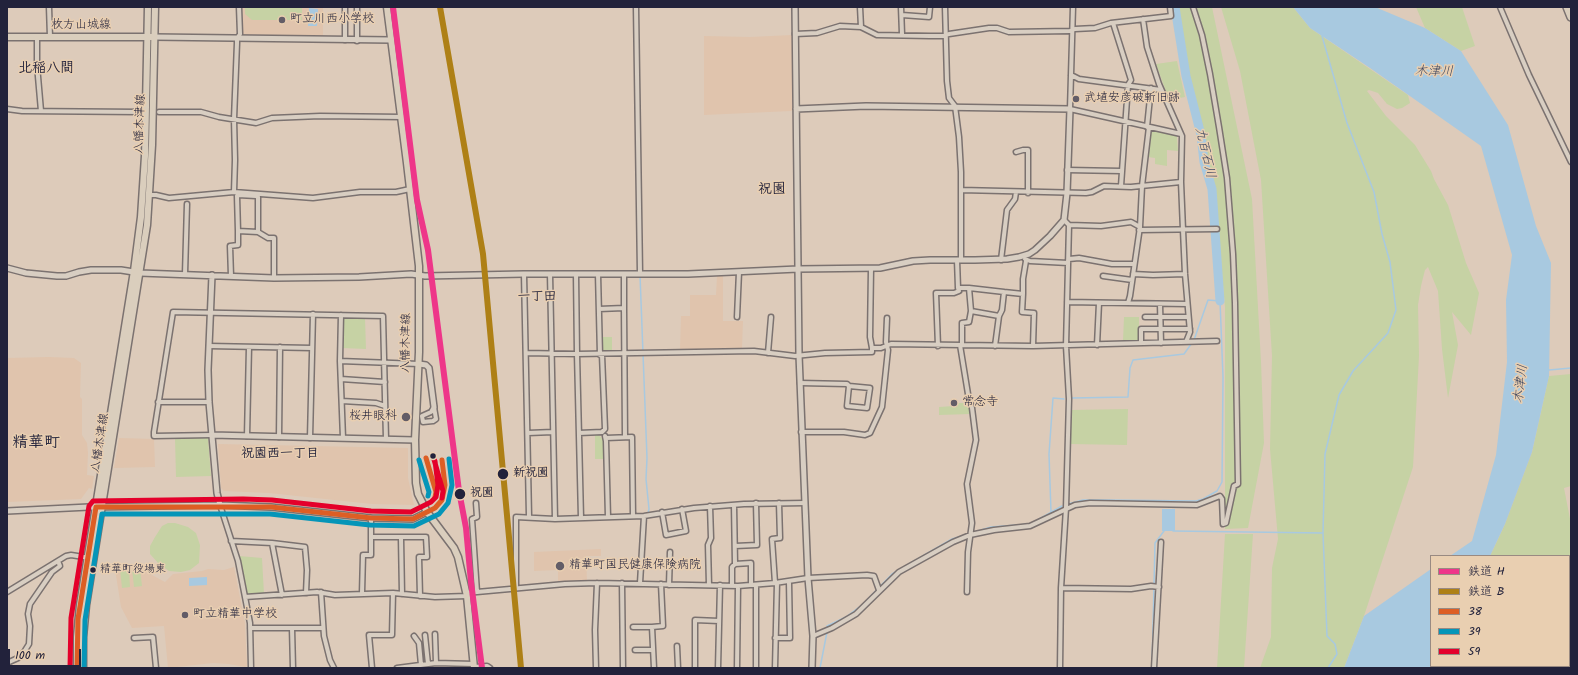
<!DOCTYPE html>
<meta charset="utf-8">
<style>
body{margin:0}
#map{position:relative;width:1578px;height:675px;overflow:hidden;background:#ddcbba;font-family:Kalam,"Klee One",sans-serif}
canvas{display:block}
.frame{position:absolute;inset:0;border:8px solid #22223b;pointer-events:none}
.legend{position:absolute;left:1430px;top:555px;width:140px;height:112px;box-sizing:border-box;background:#e9cfb1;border:1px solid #998a82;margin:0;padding:5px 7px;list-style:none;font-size:12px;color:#22223b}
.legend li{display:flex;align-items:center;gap:8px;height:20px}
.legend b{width:20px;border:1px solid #998a82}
.scale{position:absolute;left:8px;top:649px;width:73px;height:18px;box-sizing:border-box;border:2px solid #22223b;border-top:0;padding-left:5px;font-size:12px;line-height:14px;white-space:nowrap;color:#22223b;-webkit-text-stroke:3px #e9cfb1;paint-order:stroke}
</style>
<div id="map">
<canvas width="1578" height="675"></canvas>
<div class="frame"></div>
<ul class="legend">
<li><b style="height:5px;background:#ee3689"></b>鉄道 H</li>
<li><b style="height:5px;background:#ae8016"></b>鉄道 B</li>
<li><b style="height:5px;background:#dd5e24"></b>38</li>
<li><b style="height:5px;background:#0595b8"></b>39</li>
<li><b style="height:5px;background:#e4002b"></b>59</li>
</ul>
<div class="scale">100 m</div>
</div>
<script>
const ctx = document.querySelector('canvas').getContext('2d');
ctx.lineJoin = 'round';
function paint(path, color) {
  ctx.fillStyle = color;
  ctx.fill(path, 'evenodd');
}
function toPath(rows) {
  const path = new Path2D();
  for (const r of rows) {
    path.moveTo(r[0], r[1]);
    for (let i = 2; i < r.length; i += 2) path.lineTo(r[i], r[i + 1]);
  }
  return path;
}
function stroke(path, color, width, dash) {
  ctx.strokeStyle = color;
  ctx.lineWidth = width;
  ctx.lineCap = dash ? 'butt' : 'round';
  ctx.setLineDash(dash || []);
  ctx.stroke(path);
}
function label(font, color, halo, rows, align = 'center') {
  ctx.font = font + ' Kalam,"Klee One",sans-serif';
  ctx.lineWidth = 3;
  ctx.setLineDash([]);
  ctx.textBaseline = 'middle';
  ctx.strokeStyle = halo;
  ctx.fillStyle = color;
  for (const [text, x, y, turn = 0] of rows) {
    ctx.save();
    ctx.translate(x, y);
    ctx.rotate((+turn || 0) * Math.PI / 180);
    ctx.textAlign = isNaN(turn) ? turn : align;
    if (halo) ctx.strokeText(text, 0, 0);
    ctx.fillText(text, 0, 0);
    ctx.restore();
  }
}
paint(toPath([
 [240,7,323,7,323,37,294,35,242,35],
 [792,35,793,110,791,111,704,115,704,36,750,37],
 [717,276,723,276,723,321,743,321,742,348,680,350,681,316,690,316,690,295,716,295],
 [49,357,74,358,81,363,80,397,82,399,82,435,87,443,88,453,87,475,94,476,92,489,89,488,81,499,7,502,7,358],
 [119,438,154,439,155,467,114,468],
 [218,444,408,448,408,478,414,505,372,504,269,493,224,491,221,488],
 [601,549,601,556,586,556,587,581,558,584,558,570,534,571,534,552],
 [140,563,152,575,165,582,173,574,202,571,208,569,224,570,234,567,245,623,247,666,245,667,229,664,213,663,168,668,164,626,132,628,121,607,115,569]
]), '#e0c4ad');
paint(toPath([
 [245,7,302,7,302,20,252,20,245,14],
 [1176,7,1212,7,1252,199,1261,362,1264,443,1248,528,1225,529,1225,307,1215,197,1206,161,1202,129,1185,58],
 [1221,7,1293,7,1310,28,1408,95,1410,103,1402,108,1397,109,1387,104,1378,93,1369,90,1367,91,1386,116,1415,145,1431,171,1434,179,1448,205,1466,263,1479,293,1471,335,1452,312,1458,345,1448,398,1442,349,1438,291,1428,267,1425,270,1421,286,1418,305,1419,356,1413,467,1364,616,1344,668,1260,668,1271,637,1272,568,1278,539,1270,449,1272,356,1261,180,1240,71],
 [1416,7,1462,7,1475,46,1461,51,1425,28],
 [1177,61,1185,97,1169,100,1156,64],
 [1151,129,1176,135,1177,137,1178,151,1167,150,1167,166,1155,164,1155,158,1148,157,1149,131],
 [345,317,365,318,366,349,342,348,343,319],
 [1124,317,1139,317,1139,341,1123,341],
 [601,337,612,337,612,352,601,353],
 [1571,374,1571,486,1564,488,1571,524,1571,668,1442,668,1443,666,1569,666,1569,556,1490,556,1505,524,1532,452,1549,376],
 [954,403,969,403,970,414,939,415,939,407,954,406],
 [1128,409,1127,445,1069,444,1070,410],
 [595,435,599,435,604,441,605,459,595,459],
 [175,438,208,438,211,476,176,477],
 [168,523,175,523,188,527,196,533,200,545,199,563,190,570,181,572,169,571,159,564,150,554,150,546,155,537,162,526],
 [1225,534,1253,534,1244,668,1217,668],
 [239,556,262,558,264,594,250,595,247,593],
 [140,568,142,586,134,587,132,569],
 [129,569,130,587,122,588,120,570]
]), '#c6d2a4');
paint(toPath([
 [1293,7,1375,7,1425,28,1461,51,1508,125,1536,226,1551,263,1549,376,1532,452,1505,524,1490,556,1450,556,1472,541,1496,455,1507,362,1506,300,1512,255,1481,146,1370,68,1310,28],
 [309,8,318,9,317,26,308,26],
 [1162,509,1175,509,1175,531,1162,531],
 [1431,569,1431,666,1443,666,1442,668,1344,668,1364,616],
 [207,577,207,585,189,586,189,578]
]), '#a8c9e0');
stroke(toPath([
 [634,7,637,182],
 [1322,36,1347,123,1374,192,1382,234,1390,262,1396,310,1388,333,1353,371,1339,395,1325,454,1323,533,1327,636,1335,644,1337,654,1328,668],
 [640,275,647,458,646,479,649,509,646,521],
 [1549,370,1571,368],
 [1068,504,1083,500,1104,500,1196,501,1203,499,1217,491,1222,482,1223,377,1220,301,1208,300,1194,340,1184,354,1133,360,1130,368,1128,397,1072,398],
 [1051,512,1049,454,1053,398,1064,399],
 [1034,522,1062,506],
 [1173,531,1323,533],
 [828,628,827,626,846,617,862,605,892,574,952,539,991,527,1031,524],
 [820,668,827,632],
 [1152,668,1155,543,1164,531]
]), '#a8c9e0', 1.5);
stroke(toPath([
 [1175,7,1186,76,1201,135,1204,162,1212,189,1220,301]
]), '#a8c9e0', 9);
const minor = toPath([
 [49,7,50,37],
 [357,7,357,41],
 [636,7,640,273],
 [860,7,861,27],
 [901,7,902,34],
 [945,7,947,81,949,98,955,106,959,137,961,172,961,260],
 [1073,7,1070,109,1181,134],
 [1500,7,1529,75,1571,162],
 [902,15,929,17,930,7],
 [1143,19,1147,47,1159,84,1182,136,1181,182,1183,230,1185,274,1190,332,1186,342],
 [1113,23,1131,80,1128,85,1121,186],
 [795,34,817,33,840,26,861,27,877,35,930,36,944,36,949,34,989,28,997,28,1009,32,1070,31,1075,29,1095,28,1111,23,1171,16,1170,7],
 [37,37,37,65,41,111],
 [345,40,345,7],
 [1071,75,1079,79,1161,90],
 [7,109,22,111,140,112],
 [159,112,201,112,219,117,256,123,272,118,320,116,402,117],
 [1147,127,1151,88],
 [1016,152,1023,150,1028,150,1028,193],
 [1067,170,1121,171],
 [961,190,1086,193,1092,192,1104,186,1131,187,1181,182],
 [234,192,313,198,360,192,396,192,410,189],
 [150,195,156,195,169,198,234,192,235,160,234,119,237,43,237,39,240,34,239,7],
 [256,196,238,195,237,196,238,231,258,232,268,238,274,238,274,278],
 [256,196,258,197,258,232],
 [1069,225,1101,226,1131,222,1140,227],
 [1139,230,1217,229],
 [1025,259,1030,261,1068,263],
 [1069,259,1079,258,1112,264,1134,264],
 [957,260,958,288,969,288,971,311],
 [1001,260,1007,210,1015,199,1016,192],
 [871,269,870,337,872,348],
 [185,274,187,204],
 [524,274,529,516],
 [550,274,555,519,644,516,694,508,744,504,805,503],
 [576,274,577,354,754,351,795,356,825,353,872,352,872,348,881,348,891,344,1033,346,1217,341],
 [598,274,600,355],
 [1133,274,1153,275,1185,274],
 [231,276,230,246,238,245,238,231],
 [1103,276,1132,280],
 [969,288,1004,292],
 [1023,294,1022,312,1034,313,1033,346],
 [1067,302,1187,304],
 [1128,303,1130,296,1140,227,1142,186,1149,127],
 [1160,304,1161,343],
 [624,308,625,437],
 [599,309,624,308,624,274],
 [341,315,340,361,343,438],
 [737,317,739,272],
 [1145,317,1188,317],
 [1141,343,1141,329,1190,329],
 [960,345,968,394,972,408,976,440,967,484,972,523,968,552,967,592],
 [962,345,962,323,969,322,971,311,999,316,1002,310,1004,292,1023,294,1023,279,1026,261],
 [1097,345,1099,303],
 [209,346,312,348],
 [938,346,936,293,954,293,959,291,958,288],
 [995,346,999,316],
 [526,353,577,354,581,518],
 [768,353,771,317],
 [340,361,419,364],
 [341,379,385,382],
 [800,383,847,384,849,386,847,406,867,408,870,388,849,386],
 [342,401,376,403,385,406],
 [158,402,209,402],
 [434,407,436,419,433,421,423,422,422,416,431,412,434,407],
 [801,432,844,432,865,435,870,433,882,407,888,350,886,342,887,318],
 [528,433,553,432],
 [579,433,602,432,605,429,602,355],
 [212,435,154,436,154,432,173,312,383,316,386,439],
 [247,436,249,347],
 [605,436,606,441,608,517],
 [279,437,280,347],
 [310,438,313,314],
 [606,438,632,437,633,516],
 [476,503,477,517,472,519,477,592],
 [220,505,238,561,245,597,250,623,251,668],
 [662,512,666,535,686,531,682,509],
 [371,537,426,537,427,557,419,557,420,596],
 [401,538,402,594],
 [231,541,272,543,305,547,307,570,306,593],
 [272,543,282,595],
 [735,546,757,545,756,503],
 [735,564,751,563,751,585],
 [622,583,623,668],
 [640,583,644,516],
 [775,583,772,539,780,538,779,503],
 [669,585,670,552],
 [709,585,708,545,711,538,710,506],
 [732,586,732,567,735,564,734,505],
 [516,588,516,517,555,519],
 [1061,588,1131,589,1151,586,1159,587],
 [7,592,66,556,71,555,90,558],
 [321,592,324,636,330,660,334,668],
 [362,593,363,555,371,555,371,518],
 [466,593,565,584,597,583,738,586,775,583,808,578,867,575,874,576,879,590],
 [245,597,317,592,335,595,393,593,435,597,467,596],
 [633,627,652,627],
 [250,628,323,628],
 [292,628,293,668],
 [435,634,436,663],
 [425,635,428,664],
 [414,636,419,643,421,665],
 [813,636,832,628,856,614,899,572,953,542,970,535,994,530,1030,526,1075,505,1090,503,1197,505,1220,496,1222,499,1223,524,1226,523,1234,486,1238,484,1235,303,1233,254,1227,178,1219,127,1210,74,1202,35,1193,7],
 [134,638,153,637,156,668],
 [775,638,790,638,789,582],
 [677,646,678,668],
 [635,650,653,650],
 [7,663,18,658,24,652,29,644,30,626,28,614,30,604,52,572,60,566,58,561],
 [474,667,487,666,490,668],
 [372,668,369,635,392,635,393,593],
 [397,668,436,663,474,664],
 [596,668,595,630,597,583],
 [654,668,652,627,663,626,661,584],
 [695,668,695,620,719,621],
 [718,668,720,585],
 [737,668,738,586],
 [756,668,756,585],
 [775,668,777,583],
 [1060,668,1061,588,1066,508,1069,399,1066,346,1069,225,1064,220],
 [1154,668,1161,542]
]);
const tertiary = toPath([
 [795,7,799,355,808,578,813,636,812,668],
 [154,37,391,40],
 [7,268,26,273,57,276,66,276,79,272,91,270,121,270,140,273,274,278,359,277,411,274,425,276,524,274,688,274,798,269,880,268,913,261,930,260,975,260,1007,259,1019,257,1029,254,1035,250,1050,236,1064,220,1067,193,1070,109,866,106,796,109],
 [212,275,208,370,209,402,217,493,220,505],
 [419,364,426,365,429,368,434,407],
 [212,435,415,440],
 [7,511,89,507,220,505,271,507,371,518,413,519,427,512]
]);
const primary = toPath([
 [387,7,407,163,419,266,419,352,415,440,416,483,418,494,427,512,454,548,458,557,467,596,474,668],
 [7,37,151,37],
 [77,668,77,637,80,605,134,271,141,217,145,156,148,7],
 [83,668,83,637,86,605,147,225,152,145,155,7]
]);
const trunk = toPath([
 [1567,7,1571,17]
]);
stroke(minor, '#7b7270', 7);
stroke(tertiary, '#7b7270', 8);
stroke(primary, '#7b7270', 9);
stroke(trunk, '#7b7270', 10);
stroke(minor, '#d8cec2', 4);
stroke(tertiary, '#d8cec2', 5);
stroke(primary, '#dacebd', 6);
stroke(trunk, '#dacebd', 7);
stroke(toPath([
 [426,458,436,492,435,497],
 [77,668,78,619,96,507,271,507,371,518,413,519,435,508,442,500,445,485,442,460]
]), '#dd5e24', 5);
stroke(toPath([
 [419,460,429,492,428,496],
 [84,668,85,620,102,514,270,514,370,525,414,526,439,514,448,503,452,485,449,459]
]), '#0595b8', 5);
stroke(toPath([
 [433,456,443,491,442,498],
 [70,668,71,618,89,506,93,501,243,499,272,500,371,511,411,512,431,502,436,497,438,485,435,461]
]), '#e4002b', 5);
stroke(toPath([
 [393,7,417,200,428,250,459,491,466,528,471,582,482,668]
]), '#ee3689', 6);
stroke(toPath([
 [440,7,483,254,521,668]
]), '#ae8016', 6);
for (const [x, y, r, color] of [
 [282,20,4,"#635d67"],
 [1076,99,4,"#635d67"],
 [954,403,4,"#635d67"],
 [406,417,5,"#635d67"],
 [433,456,3.5,"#22223b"],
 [503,474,6,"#22223b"],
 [460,494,6,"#22223b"],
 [560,566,5,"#635d67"],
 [93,570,3.5,"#22223b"],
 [185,615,4,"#635d67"]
]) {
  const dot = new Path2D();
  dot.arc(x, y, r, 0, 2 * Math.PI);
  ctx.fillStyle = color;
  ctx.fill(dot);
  stroke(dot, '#e9cfb1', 1.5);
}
label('11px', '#22223b', '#e9cfb1', [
 ["精華町役場東",100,570]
], 'left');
label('12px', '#22223b', '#e9cfb1', [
 ["町立川西小学校",290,20],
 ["武埴安彦破斬旧跡",1084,99],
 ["常念寺",962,403],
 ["桜井眼科",397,417,"right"],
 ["精華町国民健康保険病院",569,566],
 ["町立精華中学校",193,615]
], 'left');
label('12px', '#22223b', '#e9cfb1', [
 ["枚方山城線",81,26],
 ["八幡木津線",141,124,-88],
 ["八幡木津線",407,343,-89],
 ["八幡木津線",101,443,-81]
]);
label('bold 12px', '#22223b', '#e9cfb1', [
 ["新祝園",513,474],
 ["祝園",470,494]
], 'left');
label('italic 13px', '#38435f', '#e9cfb1', [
 ["木津川",1434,73],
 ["九百石川",1204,153,77],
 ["木津川",1522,384,-83]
]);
label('bold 13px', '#22223b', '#e9cfb1', [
 ["一丁田",537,298],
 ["祝園西一丁目",280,455]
]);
label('bold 14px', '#22223b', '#e9cfb1', [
 ["北稲八間",46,70],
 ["祝園",772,191]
]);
label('bold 16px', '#22223b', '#e9cfb1', [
 ["精華町",36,444]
]);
</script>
